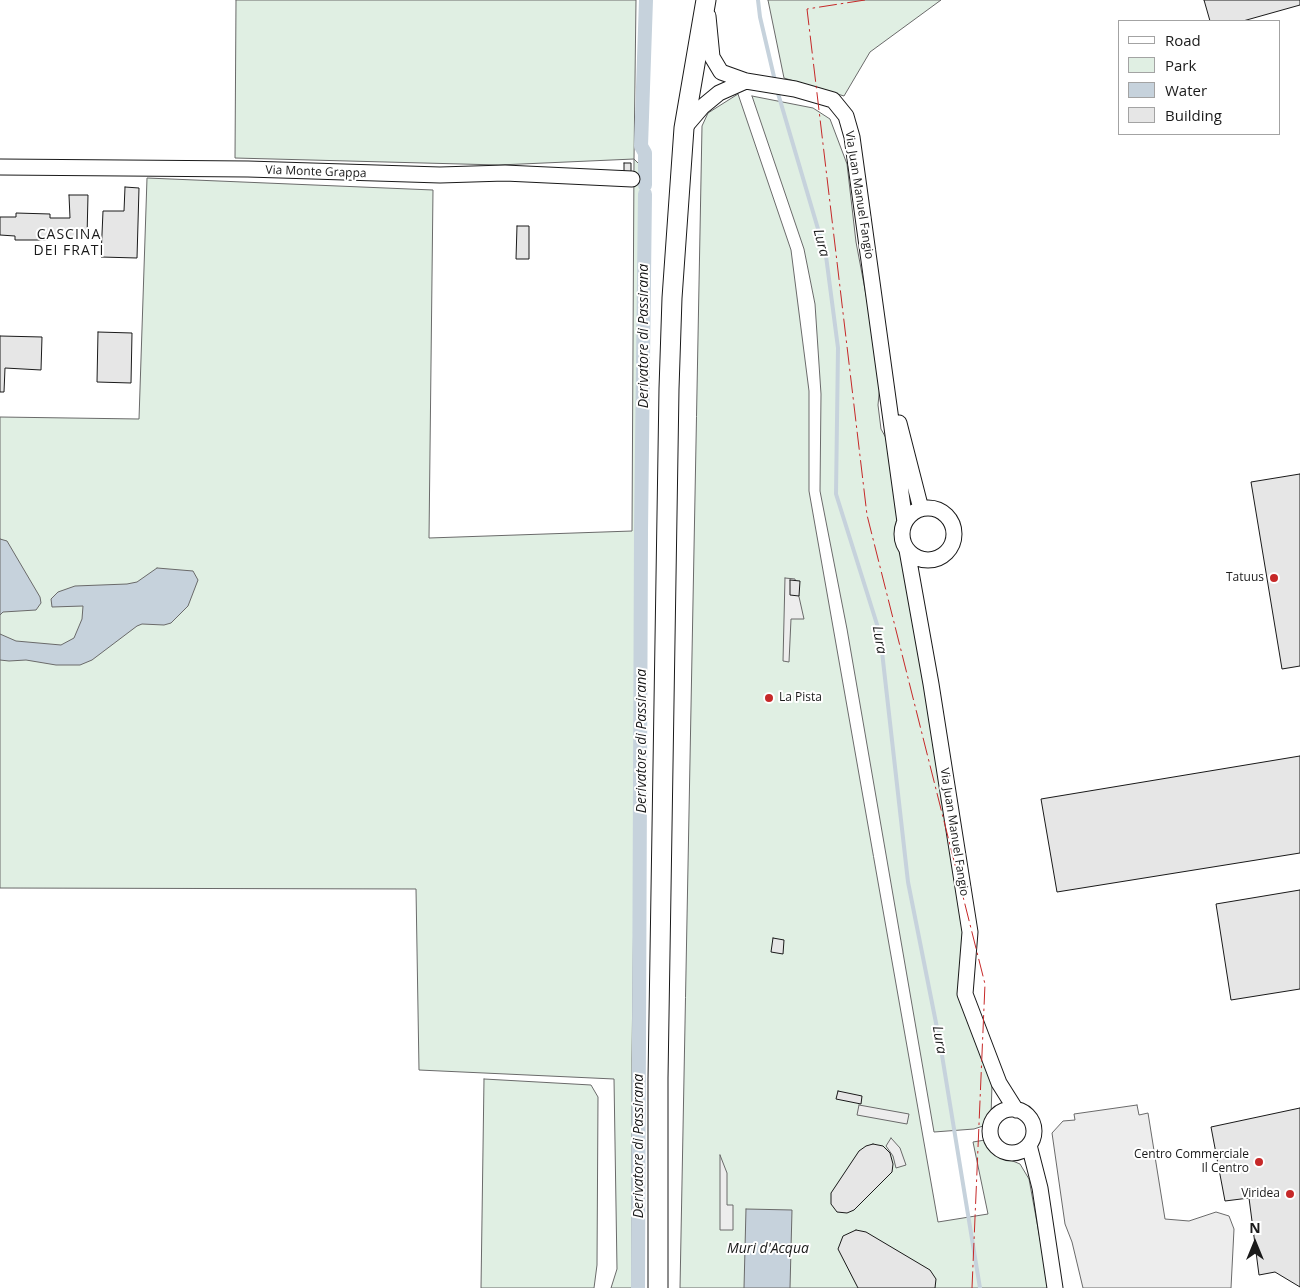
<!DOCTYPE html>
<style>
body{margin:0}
#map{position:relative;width:1300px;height:1288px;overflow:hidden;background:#fff;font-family:"Open Sans",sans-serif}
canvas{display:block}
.legend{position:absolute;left:1118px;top:20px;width:162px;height:115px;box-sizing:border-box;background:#fff;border:1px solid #a3a3a3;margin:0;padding:6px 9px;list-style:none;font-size:15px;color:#1a1a1a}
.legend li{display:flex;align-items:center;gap:10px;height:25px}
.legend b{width:25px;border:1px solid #a3a3a3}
.north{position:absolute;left:1230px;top:1218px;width:50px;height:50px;-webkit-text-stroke:4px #fff;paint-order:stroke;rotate:0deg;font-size:14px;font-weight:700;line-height:20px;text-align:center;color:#1a1a1a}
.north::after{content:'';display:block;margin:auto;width:18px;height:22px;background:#1a1a1a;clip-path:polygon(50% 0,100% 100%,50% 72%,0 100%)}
</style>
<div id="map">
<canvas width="1300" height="1288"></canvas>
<ul class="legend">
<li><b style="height:6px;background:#fff"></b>Road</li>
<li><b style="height:14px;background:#e0efe3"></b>Park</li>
<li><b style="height:14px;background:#c6d2dc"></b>Water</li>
<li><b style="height:14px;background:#e6e6e6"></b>Building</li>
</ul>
<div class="north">N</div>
</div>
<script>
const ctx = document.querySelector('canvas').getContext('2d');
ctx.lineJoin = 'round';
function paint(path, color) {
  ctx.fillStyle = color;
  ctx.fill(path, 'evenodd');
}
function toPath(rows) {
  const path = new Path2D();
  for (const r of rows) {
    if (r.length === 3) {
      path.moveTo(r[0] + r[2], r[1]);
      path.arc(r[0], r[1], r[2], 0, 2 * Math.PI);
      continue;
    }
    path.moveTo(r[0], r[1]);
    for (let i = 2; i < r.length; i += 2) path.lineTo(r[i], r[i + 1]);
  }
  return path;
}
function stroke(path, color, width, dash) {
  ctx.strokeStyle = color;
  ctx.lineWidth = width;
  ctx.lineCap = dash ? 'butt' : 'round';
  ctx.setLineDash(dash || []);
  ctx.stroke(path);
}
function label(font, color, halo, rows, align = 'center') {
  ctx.font = font + ' "Open Sans",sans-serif';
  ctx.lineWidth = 4;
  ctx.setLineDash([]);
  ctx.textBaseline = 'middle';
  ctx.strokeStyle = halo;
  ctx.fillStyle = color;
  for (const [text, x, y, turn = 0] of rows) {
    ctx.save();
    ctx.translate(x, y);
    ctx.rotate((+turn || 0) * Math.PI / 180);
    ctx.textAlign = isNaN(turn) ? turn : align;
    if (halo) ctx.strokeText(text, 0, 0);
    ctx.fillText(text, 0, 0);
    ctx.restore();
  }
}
const green = toPath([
 [236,0,636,0,634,159,643,168,632,1059,632,1288,611,1288,617,1269,614,1079,419,1070,416,889,0,888,0,417,139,419,147,178,433,190,429,538,632,531,634,159,499,165,235,158,236,0],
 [768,0,941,0,870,52,844,96,784,78,768,0],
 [738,94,791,250,809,391,809,491,938,1222,988,1214,973,1142,985,1140,996,1154,1020,1164,1029,1179,1049,1288,680,1288,702,126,708,113,738,94],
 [752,96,813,108,830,119,847,164,856,242,881,374,878,405,881,429,886,438,964,932,961,966,992,1084,991,1117,983,1126,974,1129,934,1132,847,629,820,491,821,394,815,304,804,249,752,96],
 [484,1079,591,1085,598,1097,597,1265,594,1288,481,1288,484,1079]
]);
paint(green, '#e0efe3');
stroke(green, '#6a6a6a', 1);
const parking = toPath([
 [785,578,795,579,804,619,791,619,789,662,783,661,785,578],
 [859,1105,909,1114,907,1124,857,1115,859,1105],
 [1137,1105,1139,1115,1148,1113,1165,1219,1189,1221,1216,1212,1229,1216,1234,1229,1231,1288,1083,1288,1072,1242,1065,1224,1052,1133,1063,1121,1075,1120,1074,1114,1137,1105],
 [891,1138,900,1148,906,1165,896,1168,893,1156,886,1146,891,1138],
 [720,1155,727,1173,727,1205,733,1205,733,1230,720,1230,720,1155]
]);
paint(parking, '#ededed');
stroke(parking, '#6a6a6a', 1);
const water = toPath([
 [0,539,7,541,40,597,41,603,36,610,3,612,0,615,0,539],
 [157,568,193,571,198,580,188,606,171,623,164,625,142,624,137,626,92,660,80,665,56,665,26,660,9,661,0,660,0,634,16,641,61,645,74,638,82,619,83,606,52,607,51,599,58,592,75,586,127,584,137,582,157,568],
 [746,1209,792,1210,790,1288,744,1288,746,1209]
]);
paint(water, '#c6d2dc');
stroke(water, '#6a6a6a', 1);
stroke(toPath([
 [758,0,760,17,775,81],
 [777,90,826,256,838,348,836,494,880,634,908,882,940,1043,980,1288]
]), '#c6d2dc', 4);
stroke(toPath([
 [645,185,645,153,641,146,646,0],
 [638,1288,641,531,645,194]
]), '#c6d2dc', 14);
const building = toPath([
 [1204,0,1300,0,1300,5,1243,21,1210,21,1204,0],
 [624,163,631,163,631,172,624,172,624,163],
 [125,187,139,188,137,258,101,257,103,211,124,211,125,187],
 [69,195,88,195,87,237,49,237,48,240,15,240,15,236,0,235,0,217,16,217,16,213,50,214,50,218,70,218,69,195],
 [517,226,529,226,529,259,516,259,517,226],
 [98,332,132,333,131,383,97,382,98,332],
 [0,336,42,337,41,370,5,368,4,392,0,392,0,336],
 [1300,474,1300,666,1282,669,1251,482,1300,474],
 [790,580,800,581,799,596,790,595,790,580],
 [1300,756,1300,853,1057,892,1041,799,1300,756],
 [1300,890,1300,989,1231,1000,1216,904,1300,890],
 [773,938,784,940,783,954,771,952,773,938],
 [838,1091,862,1096,861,1104,836,1099,838,1091],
 [1300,1108,1300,1287,1275,1272,1259,1275,1249,1198,1225,1201,1211,1127,1300,1108],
 [873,1144,883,1146,890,1153,893,1164,892,1172,854,1210,847,1213,837,1212,831,1204,831,1193,859,1151,866,1146,873,1144],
 [856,1230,866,1232,930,1270,936,1279,935,1288,858,1288,838,1249,843,1236,856,1230]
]);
paint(building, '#e6e6e6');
stroke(building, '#1a1a1a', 1);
const minor = toPath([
 [708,16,712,57,721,72,746,81,795,89,833,100,846,116,852,137,905,522],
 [684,128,702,107,719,93,746,81],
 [0,167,248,169,440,175,505,173,632,179],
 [899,423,921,509],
 [928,534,26],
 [907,550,931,684,970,932,965,994,999,1083,1016,1110],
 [1012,1131,22],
 [1029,1145,1040,1188,1055,1288]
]);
const major = toPath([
 [658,1288,658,1078,669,389,672,298,684,128,706,0]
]);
stroke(minor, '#1a1a1a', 17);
stroke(major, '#1a1a1a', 21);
stroke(minor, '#fff', 15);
stroke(major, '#fff', 19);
stroke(toPath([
 [865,0,807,9,867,515,985,984,972,1288]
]), '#c62828', 1, [18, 4, 2.5, 4]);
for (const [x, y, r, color] of [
 [1274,578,5,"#c62828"],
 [769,698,5,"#c62828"],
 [1259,1162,5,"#c62828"],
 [1290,1194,5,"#c62828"]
]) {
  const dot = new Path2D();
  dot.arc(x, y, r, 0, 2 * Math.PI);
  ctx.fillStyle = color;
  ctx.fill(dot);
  stroke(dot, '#fff', 2);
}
label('12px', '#1a1a1a', '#fff', [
 ["Via Monte Grappa",316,172,2],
 ["Via Juan Manuel Fangio",859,195,81],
 ["Via Juan Manuel Fangio",954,832,81]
]);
label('12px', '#1a1a1a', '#fff', [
 ["Tatuus",1264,578],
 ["La Pista",779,698,"left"],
 ["Centro Commerciale",1249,1155],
 ["Il Centro",1249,1169],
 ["Viridea",1280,1194]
], 'right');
ctx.letterSpacing = '1px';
label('14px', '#1a1a1a', '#fff', [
 ["CASCINA",69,235],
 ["DEI FRATI",69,251]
]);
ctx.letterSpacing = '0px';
label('italic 14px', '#1a1a1a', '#fff', [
 ["Lura",821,243,75],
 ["Derivatore di Passirana",644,336,-90],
 ["Lura",879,640,80],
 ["Derivatore di Passirana",642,741,-90],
 ["Lura",939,1040,80],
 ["Derivatore di Passirana",639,1146,-90],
 ["Muri d'Acqua",768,1249]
]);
</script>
